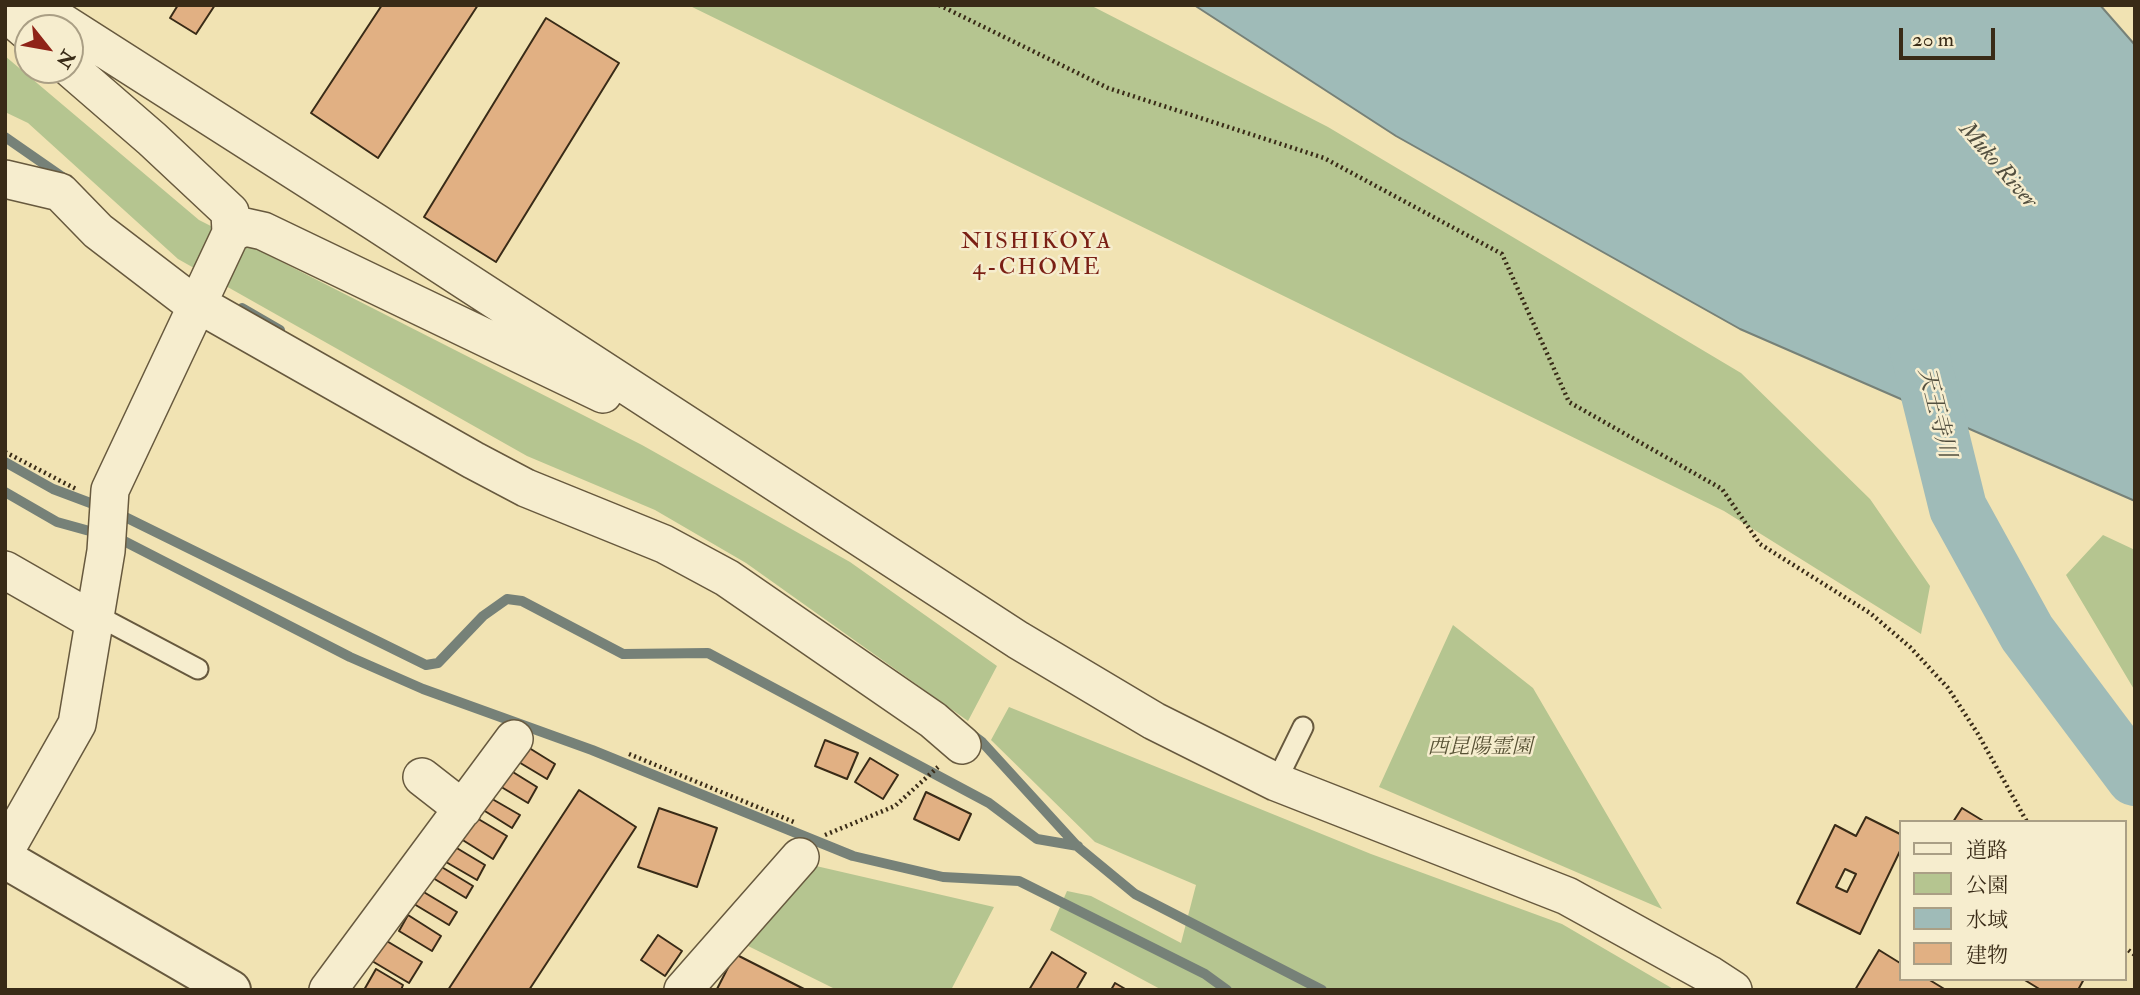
<!DOCTYPE html>
<meta charset="utf-8">
<style>
body{margin:0}
#map{position:relative;width:2140px;height:995px;overflow:hidden;background:#f1e3b3;font-family:"IM FELL Double Pica","Noto Serif JP",serif}
canvas{display:block}
.frame{position:absolute;inset:0;border:7px solid #392b17;pointer-events:none}
.legend{position:absolute;left:1899px;top:820px;width:228px;height:161px;box-sizing:border-box;background:#f6edce;border:2px solid #aa9f85;margin:0;padding:9px 12px;list-style:none;font-size:21px;color:#392b17}
.legend li{display:flex;align-items:center;gap:14px;height:35px}
.legend b{width:35px;border:2px solid #aa9f85}
.north{position:absolute;left:14px;top:14px;width:70px;height:70px;box-sizing:border-box;background:#f6edce;border:2px solid #aa9f85;border-radius:50%;rotate:121deg;font-size:19px;font-weight:700;line-height:28px;text-align:center;color:#392b17}
.north::after{content:'';display:block;margin:auto;width:24px;height:32px;background:#8f2418;clip-path:polygon(50% 0,100% 100%,50% 72%,0 100%)}
.scale{position:absolute;left:1899px;top:28px;width:96px;height:32px;box-sizing:border-box;border:4px solid #392b17;border-top:0;padding-left:9px;font-size:21px;line-height:24px;white-space:nowrap;color:#392b17;-webkit-text-stroke:5px #f6edce;paint-order:stroke}
</style>
<div id="map">
<canvas width="2140" height="995"></canvas>
<div class="frame"></div>
<ul class="legend">
<li><b style="height:9px;background:#f6edce"></b>道路</li>
<li><b style="height:19px;background:#b5c590"></b>公園</li>
<li><b style="height:19px;background:#9fbbb8"></b>水域</li>
<li><b style="height:19px;background:#e1b083"></b>建物</li>
</ul>
<div class="north">N</div>
<div class="scale">20 m</div>
</div>
<script>
const ctx = document.querySelector('canvas').getContext('2d');
ctx.lineJoin = 'round';
function paint(path, color) {
  ctx.fillStyle = color;
  ctx.fill(path, 'evenodd');
}
function toPath(rows) {
  const path = new Path2D();
  for (const r of rows) {
    path.moveTo(r[0], r[1]);
    for (let i = 2; i < r.length; i += 2) path.lineTo(r[i], r[i + 1]);
  }
  return path;
}
function stroke(path, color, width, dash) {
  ctx.strokeStyle = color;
  ctx.lineWidth = width;
  ctx.lineCap = dash ? 'butt' : 'round';
  ctx.setLineDash(dash || []);
  ctx.stroke(path);
}
function label(font, color, halo, rows, align = 'center') {
  ctx.font = font + ' "IM FELL Double Pica","Noto Serif JP",serif';
  ctx.lineWidth = 5;
  ctx.setLineDash([]);
  ctx.textBaseline = 'middle';
  ctx.strokeStyle = halo;
  ctx.fillStyle = color;
  for (const [text, x, y, turn = 0] of rows) {
    ctx.save();
    ctx.translate(x, y);
    ctx.rotate((+turn || 0) * Math.PI / 180);
    ctx.textAlign = isNaN(turn) ? turn : align;
    if (halo) ctx.strokeText(text, 0, 0);
    ctx.fillText(text, 0, 0);
    ctx.restore();
  }
}
paint(toPath([
 [688,5,1090,5,1328,127,1741,373,1870,499,1930,586,1921,634,1724,511],
 [5,56,199,220,642,445,850,562,997,666,968,721,746,563,655,510,527,456,178,259,28,123,5,112],
 [2103,535,2135,550,2135,691,2066,575],
 [1453,625,1533,688,1662,909,1379,787],
 [1009,707,1371,854,1562,924,1675,990,1162,990,1050,930,1067,891,1091,896,1181,943,1196,885,1095,842,991,740],
 [816,866,994,907,951,990,837,990,744,944,774,903]
]), '#b5c590');
const water = toPath([
 [1194,5,2100,5,2135,45,2135,501,1740,329,1396,136,1194,5]
]);
paint(water, '#9fbbb8');
stroke(water, '#768178', 2);
stroke(toPath([
 [5,137,64,178],
 [242,308,280,330],
 [5,462,53,489,101,507],
 [5,492,57,522,122,540,350,657,423,689,592,750,853,856,943,877,1019,881,1205,974,1227,990],
 [115,512,426,665,438,663,483,616,507,599,522,601,623,654,708,653,989,803,1037,839,1078,846],
 [970,733,982,742,1078,847,1135,894,1322,990]
]), '#768178', 10);
stroke(toPath([
 [1916,338,1958,508,2027,633,2135,777]
]), '#9fbbb8', 58);
const building = toPath([
 [178,5,215,5,196,34,170,18,178,5],
 [382,5,478,5,378,158,311,113,382,5],
 [546,18,619,63,496,262,424,217,546,18],
 [825,740,858,753,847,779,815,766,825,740],
 [526,746,555,764,547,779,517,761,526,746],
 [870,758,898,775,883,799,855,782,870,758],
 [508,769,537,787,528,803,498,785,508,769],
 [579,790,636,827,529,990,448,990,579,790],
 [926,792,971,814,959,840,914,819,926,792],
 [487,796,520,815,512,828,480,808,487,796],
 [659,808,717,828,697,887,638,867,659,808],
 [1962,808,1985,822,1953,822,1962,808],
 [475,817,507,836,493,859,461,839,475,817],
 [1866,817,1900,834,1900,851,1860,934,1797,903,1835,825,1856,836,1866,817],
 [1845,869,1856,874,1847,892,1836,887,1845,869],
 [455,847,485,865,477,880,446,862,455,847],
 [440,866,473,886,466,898,433,878,440,866],
 [422,891,457,912,449,925,414,904,422,891],
 [408,915,441,936,432,951,399,931,408,915],
 [658,935,682,951,665,976,641,960,658,935],
 [385,940,422,962,409,983,372,961,385,940],
 [1879,950,1900,963,1900,979,1928,979,1946,990,1855,990,1879,950],
 [1052,952,1086,973,1076,990,1029,990,1052,952],
 [735,954,806,990,719,990,717,989,735,954],
 [376,969,403,985,401,990,364,990,376,969],
 [2023,979,2084,979,2078,990,2041,990,2023,979],
 [1115,983,1127,990,1111,990,1115,983]
]);
paint(building, '#e1b083');
stroke(building, '#392b17', 2);
const service = toPath([
 [96,615,198,669],
 [1276,782,1303,727]
]);
const minor = toPath([
 [35,5,375,222,1018,640,1154,721,1276,782,1567,896,1710,975,1733,990],
 [5,12,28,32],
 [70,68,152,139,230,212,231,233,245,227,263,231,603,394],
 [5,179,60,192,98,231,196,306,205,308,473,460,526,488,664,544,727,578,933,720,962,745],
 [5,570,94,621],
 [422,777,463,809],
 [5,851,77,724,106,551,110,490,231,233],
 [328,990,514,739],
 [683,990,800,857]
]);
const tertiary = toPath([
 [5,859,231,990]
]);
stroke(service, '#67593e', 23);
stroke(minor, '#67593e', 40);
stroke(tertiary, '#67593e', 42);
stroke(toPath([
 [939,5,1108,88,1324,158,1502,254,1569,402,1722,489,1760,544,1870,613,1910,647,1948,688,1978,734,2027,822],
 [5,452,76,489],
 [629,754,794,822],
 [825,835,895,806,938,767],
 [2124,947,2135,955]
]), '#392b17', 4.5, [2, 3.5]);
stroke(service, '#f6edce', 19);
stroke(minor, '#f6edce', 37);
stroke(tertiary, '#f6edce', 38);
label('italic 21px', '#585235', '#f6edce', [
 ["西昆陽霊園",1480,748]
]);
label('italic 23px', '#524f3f', '#f6edce', [
 ["Muko River",1997,166,49],
 ["天王寺川",1935,413,76]
]);
ctx.letterSpacing = '2px';
label('23px', '#7a1f14', '#f6edce', [
 ["NISHIKOYA",1037,243],
 ["4-CHOME",1037,269]
]);
ctx.letterSpacing = '0px';
</script>
